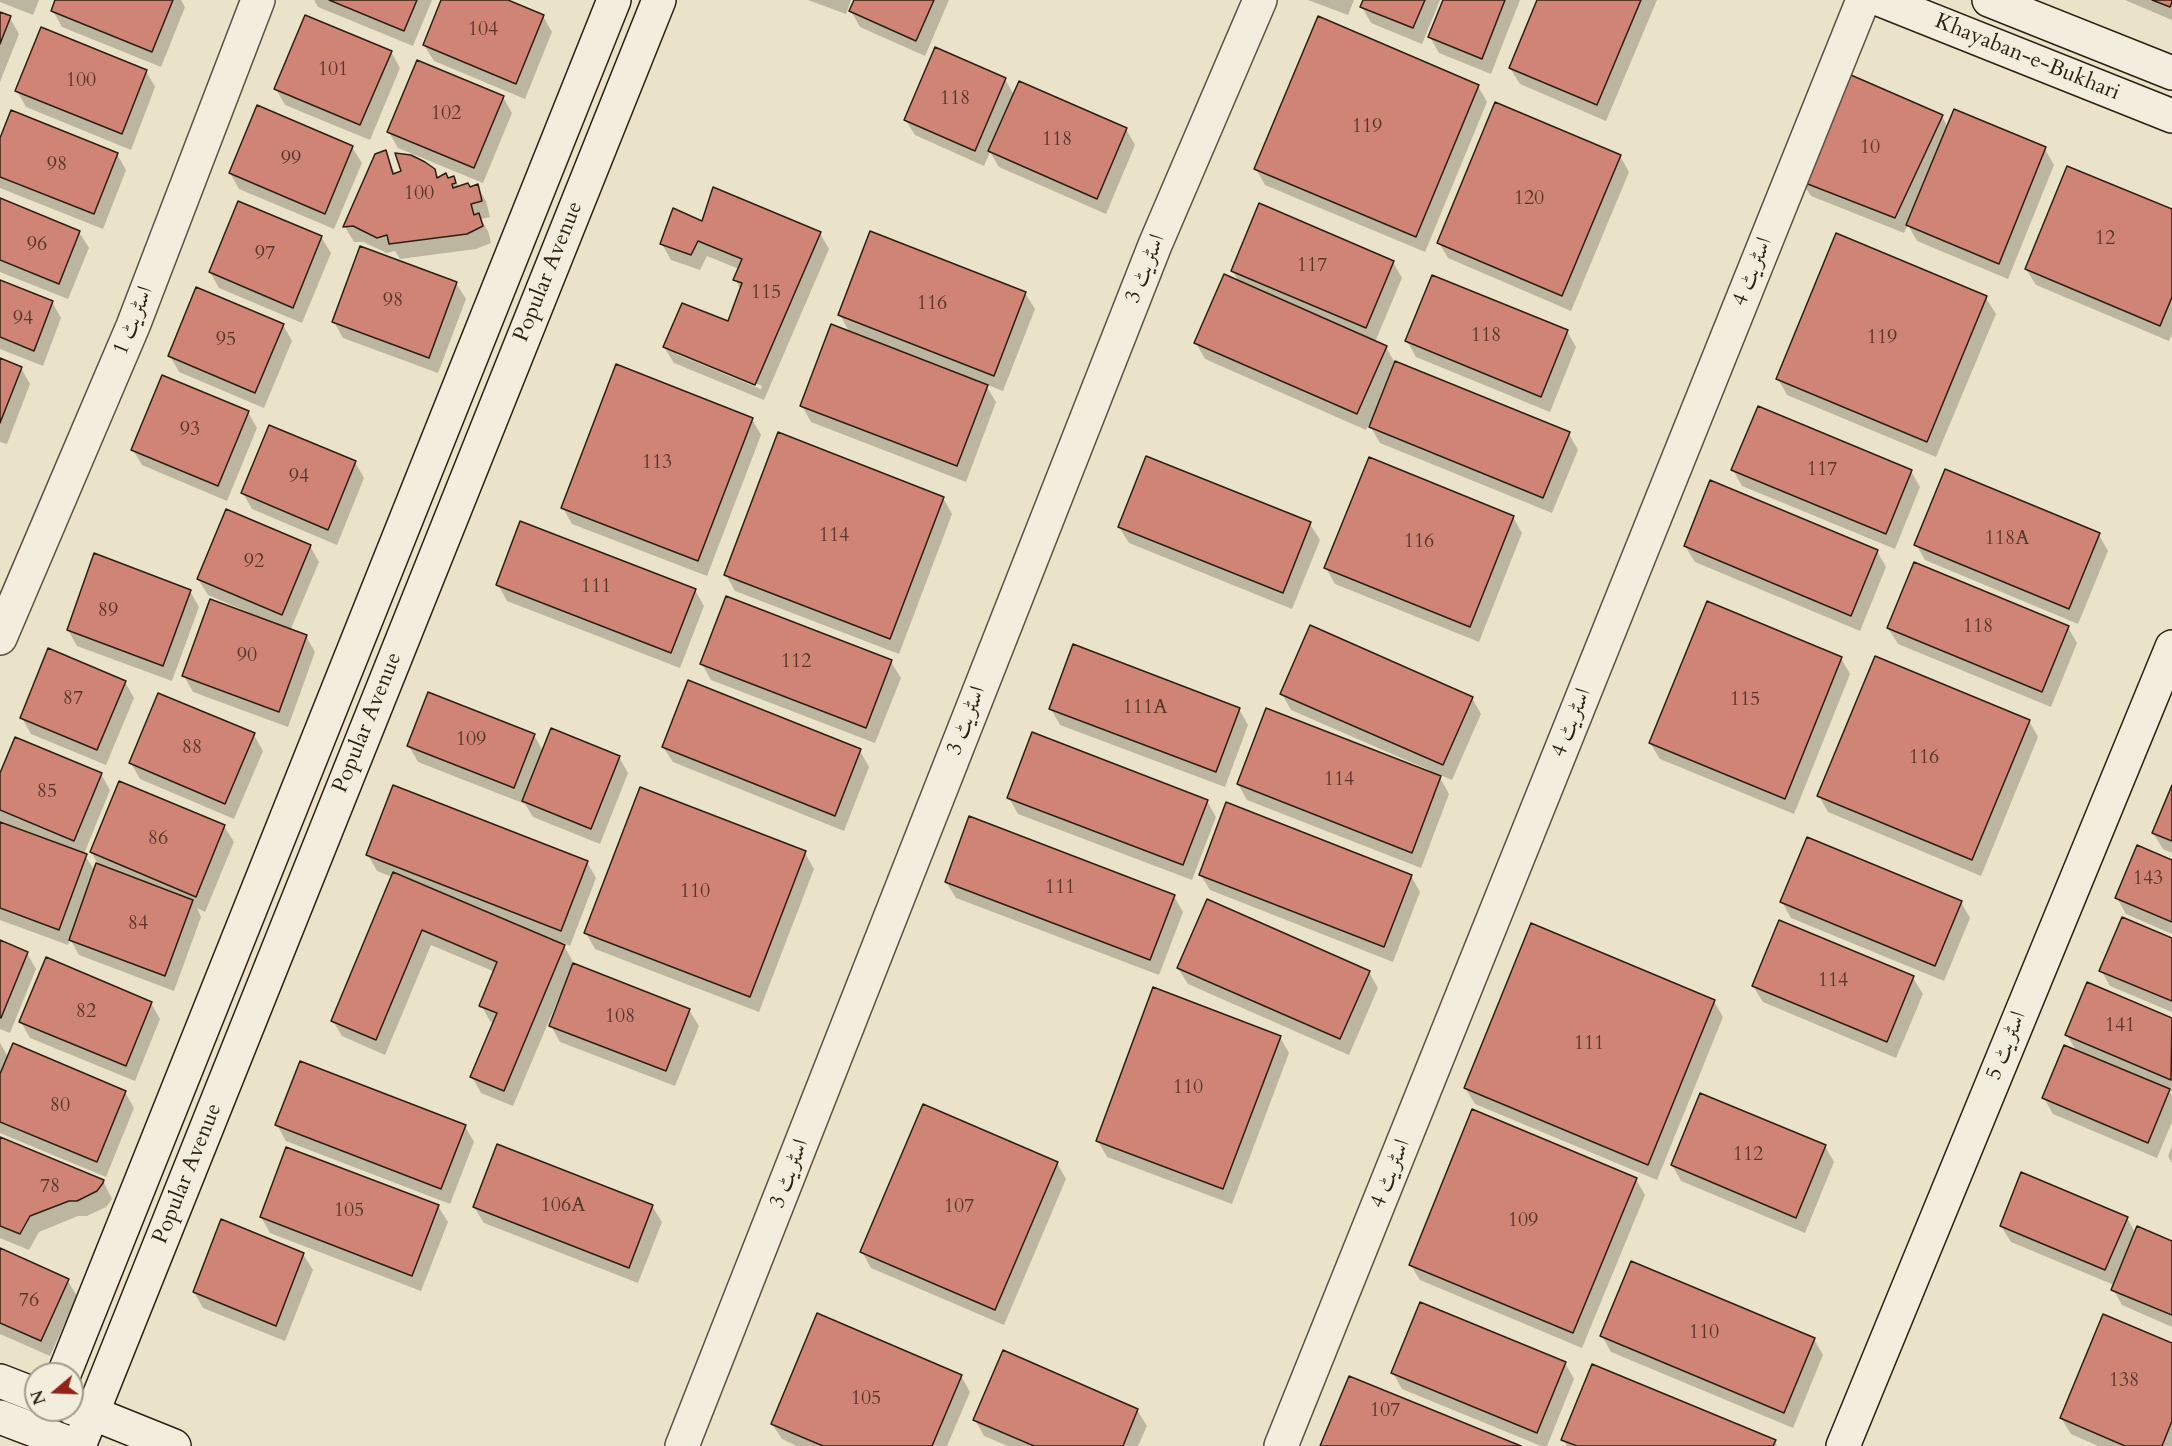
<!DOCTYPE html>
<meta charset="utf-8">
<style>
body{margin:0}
#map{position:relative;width:2172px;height:1446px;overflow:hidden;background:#ebe3c9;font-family:Cardo,serif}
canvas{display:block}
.north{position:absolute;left:24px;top:1362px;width:60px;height:60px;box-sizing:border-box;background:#f2eddc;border:2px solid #a39b8b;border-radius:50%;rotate:251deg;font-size:16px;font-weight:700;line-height:24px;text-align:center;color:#2d1f12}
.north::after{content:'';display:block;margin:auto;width:21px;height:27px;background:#8f2418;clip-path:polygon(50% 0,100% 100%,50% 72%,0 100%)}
</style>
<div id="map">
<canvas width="2172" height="1446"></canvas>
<div class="north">N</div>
</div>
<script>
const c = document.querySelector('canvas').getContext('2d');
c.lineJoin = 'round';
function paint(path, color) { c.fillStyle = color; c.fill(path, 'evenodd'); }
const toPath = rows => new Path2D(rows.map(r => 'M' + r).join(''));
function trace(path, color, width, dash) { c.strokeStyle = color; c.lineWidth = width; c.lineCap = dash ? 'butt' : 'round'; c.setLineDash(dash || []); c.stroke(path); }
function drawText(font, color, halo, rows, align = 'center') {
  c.font = font + ' Cardo,Amiri,serif'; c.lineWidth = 4.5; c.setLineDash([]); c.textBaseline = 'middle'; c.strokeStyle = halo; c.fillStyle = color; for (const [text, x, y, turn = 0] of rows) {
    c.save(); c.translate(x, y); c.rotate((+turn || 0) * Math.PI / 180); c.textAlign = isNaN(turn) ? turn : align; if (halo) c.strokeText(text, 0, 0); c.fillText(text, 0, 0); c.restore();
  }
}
const shadow = toPath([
 [0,0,39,0,33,15,0,2],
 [57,0,181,0,185,7,161,67,62,27,53,11],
 [314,0,432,0,413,46,318,7],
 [443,0,505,0,543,16,552,32,525,99,434,61,424,45],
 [808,0,851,0,846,14],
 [856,0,949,0,925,56,860,27,851,11],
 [1308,0,1354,0,1348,15],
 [1365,0,1440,0,1422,44,1371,23,1362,7],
 [1444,0,1520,0,1491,74,1439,53,1430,37],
 [1539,0,1657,0,1606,121,1520,84,1510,68],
 [2125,0,2172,0,2172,20],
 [0,14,10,18,19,34,0,82],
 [391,52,400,68,370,140,285,105,276,89],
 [146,71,155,87,131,150,26,107,17,91],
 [1005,79,1014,95,1126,129,1135,145,1106,214,999,167,990,152,984,166,915,135,905,119],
 [1478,86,1487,102,1425,252,1265,185,1256,169],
 [503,97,512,113,483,183,398,148,389,132],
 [1942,116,1948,128,2045,149,2054,165,2008,279,1917,241,1908,225,1904,233,1811,196,1801,181],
 [0,142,117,154,126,170,103,229,0,188],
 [352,147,362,163,334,229,239,189,230,173],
 [385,152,396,175,434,170,439,179,453,177,459,187,470,188,477,186,486,201,490,217,481,219,488,231,491,243,476,249,400,259,395,251,387,253,363,242,354,242,345,227],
 [1620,156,1629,172,1571,311,1448,258,1439,243],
 [0,200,79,232,89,248,68,299,0,272],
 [2172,211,2172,334,2169,341,2036,285,2026,269],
 [703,223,820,233,829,249,764,400,674,363,664,347,729,323,741,290,735,279,739,269,707,256,700,270,671,260,662,244],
 [676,351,762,386,761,389,676,354],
 [321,237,331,253,302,323,219,288,210,272],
 [1393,262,1402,278,1375,342,1386,347,1395,363,1569,434,1578,450,1552,513,1380,443,1369,424,1366,430,1205,359,1196,343,1239,283,1233,271],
 [0,282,52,302,61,318,43,366,0,349],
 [456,283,466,299,438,373,343,338,334,322],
 [1025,293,1035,309,1003,391,985,384,996,402,966,482,811,422,802,406,850,333,840,315],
 [1986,298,1996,314,1936,457,1787,395,1778,379],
 [283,325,292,341,264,408,179,372,170,356],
 [1567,331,1576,347,1550,412,1416,357,1407,341],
 [0,360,21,368,30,384,7,444,0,442],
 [248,412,257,428,227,501,142,465,133,450],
 [752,419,761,435,707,576,572,524,563,508],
 [355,462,364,478,337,545,252,509,243,493],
 [1733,470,1911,471,1920,487,1895,549,1742,486],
 [943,498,952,514,899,654,735,591,726,575],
 [1513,517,1522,533,1479,642,1335,584,1326,568],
 [1310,524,1320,540,1292,609,1129,543,1119,527],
 [2099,535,2108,551,2078,624,1925,560,1916,544],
 [310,546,319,562,290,631,306,636,315,652,288,727,193,692,184,676,259,617,208,595,198,579],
 [1685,546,1877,551,1886,567,1860,631,1695,562],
 [498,585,695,590,704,606,680,668,507,601],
 [190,591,199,607,172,681,77,646,68,630],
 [727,598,891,662,901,678,875,743,711,680,702,664],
 [2068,627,2077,643,2051,707,1898,644,1888,628],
 [1841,658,1850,674,1794,814,1660,759,1650,743],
 [125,682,134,698,106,765,31,734,22,718],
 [1282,694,1472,698,1481,714,1452,780,1438,774,1449,794,1421,868,1247,800,1238,784,1430,774,1431,771,1291,710],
 [1051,709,1239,709,1248,725,1225,787,1060,725],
 [2029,721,2038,737,1981,876,1828,812,1819,796],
 [254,735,263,751,234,819,140,779,131,763],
 [534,735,543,751,619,757,628,773,600,844,533,817,525,804,418,762,409,746],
 [663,747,860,751,869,767,844,831,673,762],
 [101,774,110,790,84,854,95,871,98,864,91,852,224,826,234,842,205,912,197,908,201,917,174,991,79,955,70,939,68,945,0,920,0,777],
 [2172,789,2172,853,2163,849,2153,833],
 [1009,798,1207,801,1216,817,1192,880,1018,814],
 [805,853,814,869,759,1012,595,949,586,933],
 [368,855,587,862,596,878,570,946,562,942,573,962,572,964,689,1010,699,1026,675,1086,560,1042,551,1026,562,996,560,995,513,1106,481,1093,472,1077,494,1023,490,1021,481,1005,495,972,431,945,385,1055,342,1036,333,1021,392,877,377,871],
 [2172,861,2172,934,2126,914,2117,898],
 [1200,874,1411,876,1420,892,1393,962,1210,890],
 [946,882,1174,896,1183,912,1159,975,956,898],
 [1782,902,1961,902,1970,918,1944,981,1791,918],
 [1780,922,1913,978,1923,994,1896,1058,1763,1002,1753,986],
 [2172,940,2172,1012,2110,986,2101,970],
 [0,942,27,953,36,969,10,1033,0,1029],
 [1178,968,1369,972,1378,988,1349,1055,1188,984],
 [2088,984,2172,1019,2172,1092,2169,1090,2172,1096,2172,1122,2157,1158,2053,1114,2044,1098,2077,1052,2067,1035],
 [1714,1001,1723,1017,1657,1180,1475,1104,1465,1088],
 [151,1003,160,1019,135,1081,30,1038,21,1022],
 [1280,1037,1289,1053,1232,1204,1107,1157,1098,1141],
 [0,1043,8,1057,125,1092,134,1108,106,1177,0,1133],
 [277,1125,465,1126,474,1142,450,1204,286,1141],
 [0,1139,103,1181,112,1199,106,1207,87,1216,78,1216,39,1232,29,1250,0,1238],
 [1825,1146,1834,1162,1805,1233,1681,1181,1672,1165],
 [2172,1146,2172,1163,2168,1156],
 [1057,1163,1066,1179,1004,1325,871,1268,862,1252],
 [1636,1179,1645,1195,1582,1348,1420,1280,1410,1264],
 [438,1206,448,1222,421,1291,270,1233,261,1217],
 [652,1206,662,1222,638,1283,484,1223,474,1207],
 [2127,1218,2136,1234,2172,1242,2172,1327,2122,1305,2113,1289,2114,1285,2011,1242,2001,1226],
 [0,1250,67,1280,77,1296,50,1356,0,1334],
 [303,1254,313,1270,285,1341,203,1308,194,1292],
 [1602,1336,1814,1339,1823,1355,1793,1428,1611,1352],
 [2172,1345,2172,1446,2098,1446,2071,1434,2061,1418],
 [1565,1363,1574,1379,1547,1446,1541,1446,1402,1389,1393,1373],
 [961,1376,970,1392,947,1446,797,1446,782,1439,772,1424],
 [1137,1410,1147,1426,1138,1446,1008,1446,984,1436,975,1420],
 [1563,1439,1775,1442,1777,1446,1567,1446]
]);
const building = toPath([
 [55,0,173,0,152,52,51,11,55,0],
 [329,0,417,0,404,31,329,0],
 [441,0,508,0,544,15,516,84,423,45,441,0],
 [854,0,934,0,916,41,849,11,854,0],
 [1363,0,1425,0,1413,28,1360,7,1363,0],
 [1443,0,1505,0,1482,59,1428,37,1443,0],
 [1537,0,1641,0,1597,105,1509,68,1537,0],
 [2152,0,2172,0,2172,2,2170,7,2152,0],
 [0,12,11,16,0,44,0,12],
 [305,15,392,51,360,125,274,89,305,15],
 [1318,16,1479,85,1416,237,1254,169,1318,16],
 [41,27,147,70,122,134,15,91,41,27],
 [935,47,1006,78,975,151,904,120,935,47],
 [417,60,504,96,474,168,387,132,417,60],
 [1844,72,1943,115,1895,218,1800,181,1844,72],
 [1019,81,1127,128,1097,199,988,151,1019,81],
 [1495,102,1621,155,1562,296,1437,243,1495,102],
 [257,105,353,146,325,214,229,173,257,105],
 [1954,109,2046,147,1999,264,1906,225,1954,109],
 [11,110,118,153,94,214,0,177,0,138,11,110],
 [386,150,393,174,401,171,395,153,411,155,425,162,435,169,437,178,446,173,448,178,454,176,456,183,452,184,453,188,468,183,470,187,478,184,482,201,471,204,474,215,479,213,483,226,467,234,389,244,387,235,377,238,353,226,343,227,375,154,386,150],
 [2067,166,2172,209,2172,297,2160,326,2025,269,2067,166],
 [713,187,821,232,755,385,663,347,682,303,728,321,742,283,733,280,742,259,698,241,691,255,660,244,673,208,702,221,713,187],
 [0,198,80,231,59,284,0,260,0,198],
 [238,201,322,236,293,308,209,272,238,201],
 [1259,203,1394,261,1366,328,1231,271,1259,203],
 [870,231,1026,292,994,376,838,315,870,231],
 [1836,233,1987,296,1927,442,1776,379,1836,233],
 [360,246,457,282,429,358,332,322,360,246],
 [1224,274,1387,346,1357,414,1194,343,1224,274],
 [1432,275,1568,330,1541,397,1405,341,1432,275],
 [0,280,53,301,34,351,0,337,0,280],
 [196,287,284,324,255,393,168,356,196,287],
 [831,324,988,385,957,466,800,406,831,324],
 [0,358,22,367,0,423,0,358],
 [1395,361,1570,432,1543,498,1369,427,1395,361],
 [616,364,753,418,698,561,561,508,616,364],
 [162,375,249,411,218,486,131,450,162,375],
 [1758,406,1912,470,1886,534,1731,470,1758,406],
 [269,425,356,461,328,530,241,493,269,425],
 [778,432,944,497,890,639,724,575,778,432],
 [1146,456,1311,522,1283,593,1118,527,1146,456],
 [1369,457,1514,516,1470,627,1324,568,1369,457],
 [1945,469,2100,533,2069,609,1914,545,1945,469],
 [1710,480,1878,550,1851,616,1684,546,1710,480],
 [226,509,311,545,282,615,197,579,226,509],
 [520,521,696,589,671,653,496,585,520,521],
 [94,553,191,590,163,666,67,630,94,553],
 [1914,562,2069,626,2042,692,1887,628,1914,562],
 [726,596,892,660,866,728,700,664,726,596],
 [210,599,307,635,279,712,182,676,210,599],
 [1707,601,1842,657,1785,799,1649,743,1707,601],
 [1310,625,1473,697,1443,765,1280,694,1310,625],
 [1073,644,1240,708,1216,772,1049,709,1073,644],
 [48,648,126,681,97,750,20,718,48,648],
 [1875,656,2030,720,1972,860,1817,796,1875,656],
 [688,680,861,749,835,816,662,747,688,680],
 [428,692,535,734,514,788,407,746,428,692],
 [158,693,255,733,225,804,129,763,158,693],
 [1266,708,1441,776,1412,853,1237,784,1266,708],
 [551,728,620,756,591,829,522,801,551,728],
 [1032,732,1208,800,1183,865,1007,798,1032,732],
 [15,737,102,773,74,841,0,810,0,773,15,737],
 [119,781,225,825,196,897,90,852,119,781],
 [393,785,588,861,561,931,366,855,393,785],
 [2172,785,2172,841,2152,833,2172,785],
 [640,787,806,851,750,997,584,933,640,787],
 [1226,802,1412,875,1384,947,1199,875,1226,802],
 [969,816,1175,895,1150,960,945,882,969,816],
 [0,822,87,854,59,930,0,908,0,822],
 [1807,837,1962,901,1935,966,1780,902,1807,837],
 [2137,845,2172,860,2172,922,2115,898,2137,845],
 [96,863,193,900,165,976,69,940,96,863],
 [393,872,565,945,504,1091,470,1077,497,1013,479,1006,497,962,422,930,376,1040,331,1021,393,872],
 [1207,899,1370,971,1340,1039,1177,968,1207,899],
 [2122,917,2172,938,2172,1001,2099,971,2122,917],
 [1779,920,1914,976,1887,1042,1752,986,1779,920],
 [1531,923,1715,1000,1648,1165,1464,1088,1531,923],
 [0,940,28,952,1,1018,0,1017,0,940],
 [46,957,152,1002,126,1066,19,1022,46,957],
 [573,963,690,1009,666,1071,549,1026,573,963],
 [2087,982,2172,1018,2171,1080,2065,1035,2087,982],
 [1153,987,1281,1036,1223,1189,1096,1141,1153,987],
 [13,1043,126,1091,97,1162,0,1122,0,1074,13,1043],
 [2064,1045,2170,1089,2148,1143,2042,1098,2064,1045],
 [300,1061,466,1125,441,1189,275,1125,300,1061],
 [1700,1093,1826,1145,1796,1218,1671,1165,1700,1093],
 [923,1104,1058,1162,995,1310,860,1252,923,1104],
 [1472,1109,1637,1178,1573,1333,1409,1265,1472,1109],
 [0,1137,104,1180,103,1183,97,1191,77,1201,69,1201,30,1216,20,1234,0,1226,0,1137],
 [497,1144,653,1205,629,1268,473,1207,497,1144],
 [286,1147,439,1205,412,1276,260,1217,286,1147],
 [2021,1172,2128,1217,2105,1270,2000,1226,2021,1172],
 [221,1219,304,1253,276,1326,193,1292,221,1219],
 [2137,1226,2172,1241,2172,1315,2111,1290,2137,1226],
 [0,1248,69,1279,41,1341,0,1323,0,1248],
 [1631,1261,1815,1338,1784,1413,1600,1336,1631,1261],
 [1420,1302,1566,1362,1537,1433,1391,1373,1420,1302],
 [817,1313,962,1375,932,1446,823,1446,771,1424,817,1313],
 [2103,1314,2172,1343,2172,1421,2162,1446,2125,1446,2060,1418,2103,1314],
 [1003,1350,1138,1409,1123,1446,1034,1446,973,1420,1003,1350],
 [1592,1364,1776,1440,1773,1446,1577,1446,1561,1440,1592,1364],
 [1349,1376,1521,1446,1320,1446,1349,1376]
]);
const street = toPath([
 [0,638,133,326,258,0],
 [682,1446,1155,245,1260,0],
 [1281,1446,1863,0]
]);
const secondary = toPath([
 [1881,0,2172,116],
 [1989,0,2172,73],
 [64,1374,614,0],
 [0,1381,36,1395],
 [72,1408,92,1413,174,1446],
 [0,1417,76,1446],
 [79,1446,659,0],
 [1843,1446,2172,647]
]);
const numberNames = [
 ["104",483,30],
 ["101",333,70],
 ["100",81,81],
 ["118",955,99],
 ["102",446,114],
 ["119",1367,127],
 ["118",1057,140],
 ["10",1870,148],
 ["99",291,159],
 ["98",57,165],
 ["100",419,194],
 ["120",1529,199],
 ["12",2105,239],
 ["96",37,245],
 ["97",265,254],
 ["117",1312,266],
 ["115",766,293],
 ["98",393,301],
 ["116",932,304],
 ["94",23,319],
 ["118",1486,336],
 ["119",1882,338],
 ["95",226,340],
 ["93",190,430],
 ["113",657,463],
 ["117",1822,470],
 ["94",299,477],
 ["114",834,536],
 ["118A",2007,539],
 ["116",1419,542],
 ["92",254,562],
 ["111",596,587],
 ["89",108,611],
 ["118",1978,627],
 ["90",247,656],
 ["112",796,662],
 ["87",73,699],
 ["115",1745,700],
 ["111A",1145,708],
 ["109",471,740],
 ["88",192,748],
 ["116",1924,758],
 ["114",1339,780],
 ["85",47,792],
 ["86",158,839],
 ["143",2148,879],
 ["111",1060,888],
 ["110",695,892],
 ["84",138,924],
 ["114",1833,981],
 ["82",86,1012],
 ["108",620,1017],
 ["141",2120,1026],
 ["111",1589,1044],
 ["110",1188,1088],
 ["80",60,1106],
 ["112",1748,1155],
 ["78",50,1187],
 ["106A",563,1206],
 ["107",959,1207],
 ["105",349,1211],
 ["109",1523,1221],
 ["76",29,1301],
 ["110",1704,1333],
 ["138",2124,1381],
 ["105",866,1399],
 ["107",1385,1411]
];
const streetNames = [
 ["Khayaban-e-Bukhari",2027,58,22],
 ["اسٹریٹ 3",1146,269,-68],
 ["Popular Avenue",549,272,-68],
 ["اسٹریٹ 4",1753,272,-68],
 ["اسٹریٹ 1",134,321,-68],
 ["اسٹریٹ 3",967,721,-69],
 ["Popular Avenue",368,723,-68],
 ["اسٹریٹ 4",1572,723,-68],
 ["اسٹریٹ 5",2007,1046,-68],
 ["Popular Avenue",188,1174,-68],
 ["اسٹریٹ 3",790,1174,-69],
 ["اسٹریٹ 4",1391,1174,-68]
];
paint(shadow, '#0003');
paint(building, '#cf8475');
trace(building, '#2d1f12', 1.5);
trace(street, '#5c5040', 36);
trace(secondary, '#2d1f12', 36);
trace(street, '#f2eddc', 33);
trace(secondary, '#f2eddc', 33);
drawText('20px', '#56382b', null, numberNames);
drawText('22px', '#2d1f12', '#f2eddc', streetNames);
</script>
